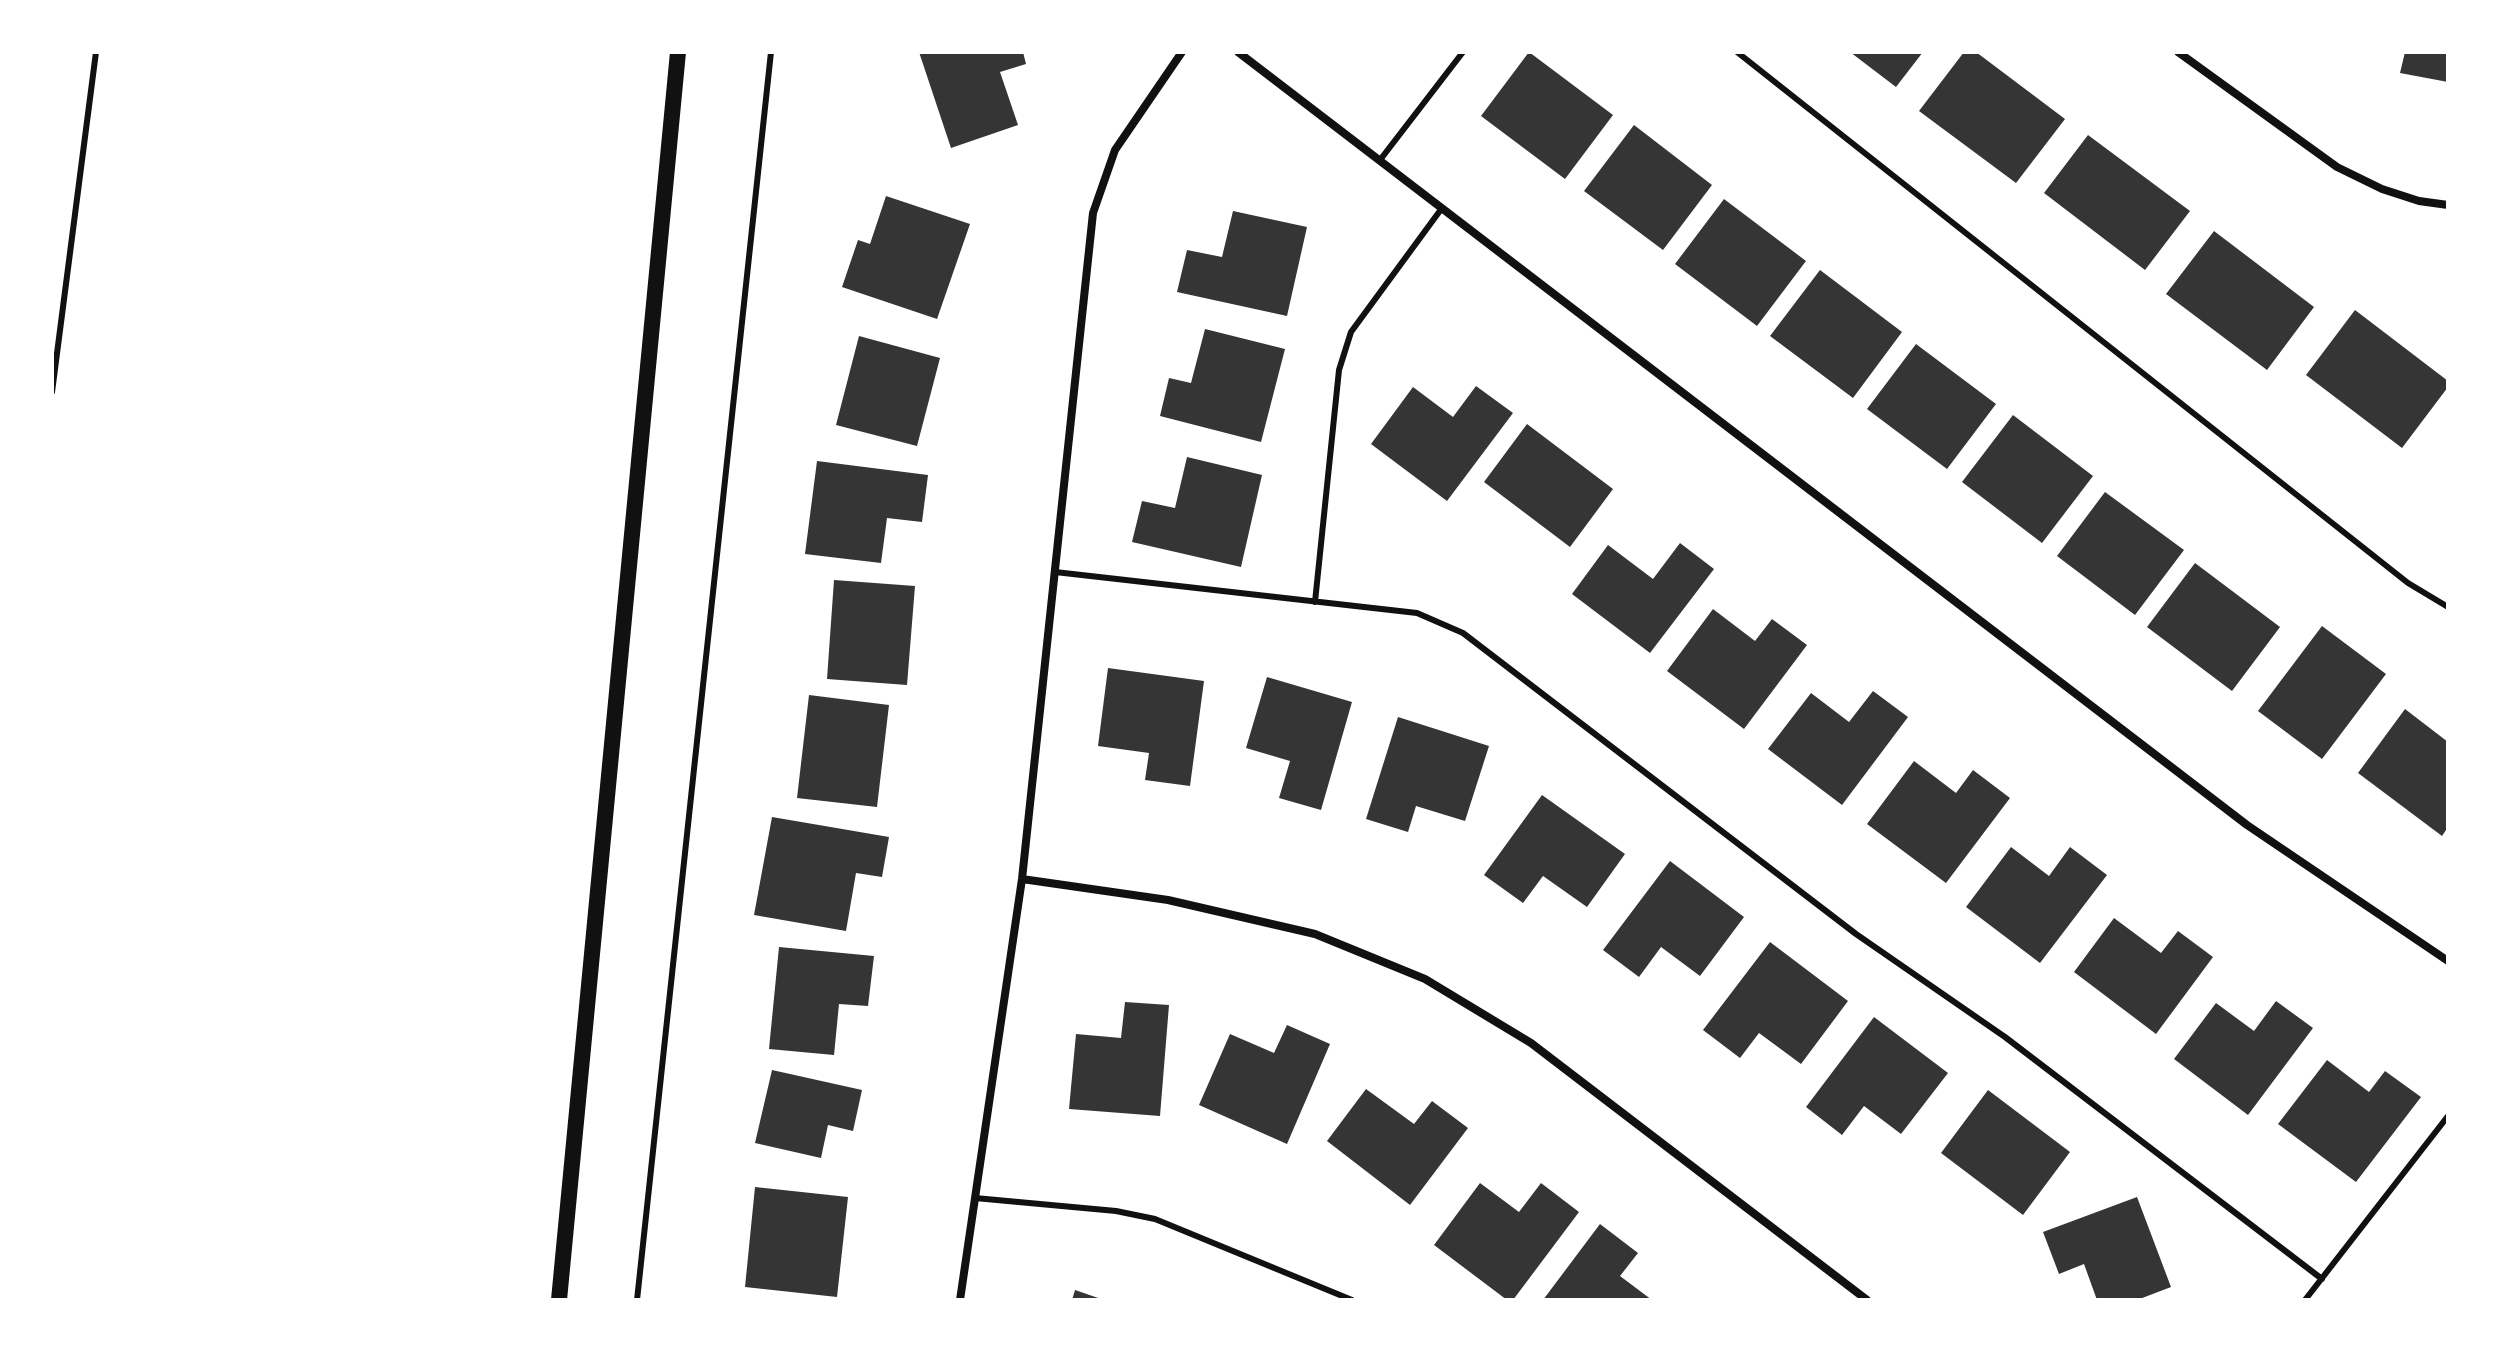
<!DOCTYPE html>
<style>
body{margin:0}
#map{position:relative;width:2500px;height:1352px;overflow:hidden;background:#fff;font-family:Georgia,serif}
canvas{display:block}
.frame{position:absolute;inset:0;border:54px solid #fff;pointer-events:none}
</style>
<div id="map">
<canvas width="2500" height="1352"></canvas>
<div class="frame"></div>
</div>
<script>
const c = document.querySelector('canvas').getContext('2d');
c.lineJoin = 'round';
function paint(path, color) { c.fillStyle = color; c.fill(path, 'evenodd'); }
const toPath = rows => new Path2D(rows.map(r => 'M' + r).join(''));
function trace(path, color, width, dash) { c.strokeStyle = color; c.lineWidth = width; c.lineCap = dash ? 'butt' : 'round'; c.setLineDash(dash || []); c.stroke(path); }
const building = toPath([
 [919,52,1023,52,1026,64,1000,72,1018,125,951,148],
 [1529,52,1613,115,1565,179,1481,116],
 [1850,52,1923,52,1896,87],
 [1964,52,1976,52,2065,119,2016,183,1919,111],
 [2405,52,2448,52,2448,82,2400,73],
 [1634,125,1712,185,1663,250,1584,191],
 [2088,135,2190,211,2145,270,2044,193],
 [886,196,970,224,937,319,842,287,858,240,870,244],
 [1724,199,1806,261,1757,326,1675,264],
 [1233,211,1307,227,1287,316,1177,292,1187,250,1222,257],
 [2214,231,2314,307,2267,370,2166,294],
 [1820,270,1902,332,1853,398,1770,336],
 [2355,310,2448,381,2448,387,2402,448,2306,375],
 [1205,329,1285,349,1261,442,1160,416,1169,378,1191,383],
 [859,336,940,358,917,446,836,425],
 [1916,344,1996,404,1947,469,1867,409],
 [1476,386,1513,413,1447,501,1371,444,1413,387,1453,417],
 [2013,415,2093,476,2042,543,1962,482],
 [1527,424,1613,489,1570,547,1484,482],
 [1187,457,1262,475,1241,567,1132,542,1142,501,1175,508],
 [817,461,928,475,922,522,887,518,881,563,805,554],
 [2105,492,2184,550,2135,615,2057,556],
 [1680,543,1714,569,1650,653,1572,594,1608,545,1653,579],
 [2195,563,2280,627,2232,691,2147,627],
 [834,580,915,586,907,685,827,679],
 [1713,609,1755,641,1772,619,1807,645,1744,729,1667,671],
 [2322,626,2386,674,2322,759,2258,711],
 [1108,668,1204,681,1190,786,1145,780,1149,753,1098,746],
 [1267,677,1352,702,1321,810,1279,798,1290,761,1246,748],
 [1873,691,1908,717,1842,805,1768,749,1811,693,1849,722],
 [809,695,889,705,877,807,797,798],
 [2405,709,2448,742,2448,827,2442,836,2358,773],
 [1398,717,1489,746,1465,821,1416,806,1408,832,1366,819],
 [1914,761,1956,793,1973,770,2010,798,1946,883,1867,824],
 [1542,795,1625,854,1587,907,1543,876,1523,903,1484,875],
 [772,817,889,837,882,877,856,873,846,931,754,915],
 [2011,847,2049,876,2070,847,2107,875,2040,963,1966,907],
 [1670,861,1744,917,1700,976,1661,947,1639,977,1603,950],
 [2114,918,2161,953,2178,931,2213,957,2156,1034,2074,972],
 [1770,942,1848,1001,1801,1064,1759,1033,1740,1058,1703,1030],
 [779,947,874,956,868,1006,839,1004,834,1055,769,1049],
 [2276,1001,2313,1028,2248,1115,2174,1059,2216,1003,2254,1031],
 [1125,1002,1169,1005,1160,1116,1069,1109,1076,1034,1121,1038],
 [1874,1017,1948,1073,1901,1134,1864,1106,1842,1135,1806,1107],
 [1287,1025,1330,1044,1287,1144,1199,1105,1230,1034,1274,1053],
 [2327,1060,2369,1092,2385,1071,2421,1097,2356,1182,2278,1124],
 [772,1070,862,1090,853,1131,828,1125,821,1158,755,1143],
 [1366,1089,1414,1124,1432,1101,1468,1128,1410,1205,1327,1141],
 [1988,1090,2070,1152,2023,1215,1941,1153],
 [1480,1183,1519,1212,1541,1183,1579,1212,1513,1300,1507,1300,1434,1245],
 [755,1187,848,1197,837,1297,745,1287],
 [2137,1197,2171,1287,2137,1300,2097,1300,2084,1264,2059,1274,2043,1232],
 [1600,1224,1638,1253,1620,1276,1652,1300,1543,1300],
 [1075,1290,1104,1300,1072,1300]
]);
const service = toPath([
 [1737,52,2408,583,2448,607],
 [1380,160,1463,52],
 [52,392,96,52],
 [1055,572,1417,613,1463,633,1856,934,2005,1037,2322,1279],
 [1315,602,1339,370,1351,332,1442,208],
 [975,1198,1116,1211,1155,1219,1352,1300],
 [637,1300,771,52],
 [2305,1300,2448,1116]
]);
const minor = toPath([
 [1238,52,2247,825,2448,961],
 [2178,52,2337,167,2382,189,2419,201,2448,205],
 [1022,879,1168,900,1315,934,1425,979,1531,1043,1867,1300],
 [960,1300,1022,879,1093,213,1115,150,1182,52]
]);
const secondary = toPath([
 [559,1300,678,52]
]);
paint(building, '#353535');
trace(service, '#111', 6);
trace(minor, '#111', 8);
trace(secondary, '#111', 16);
</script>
